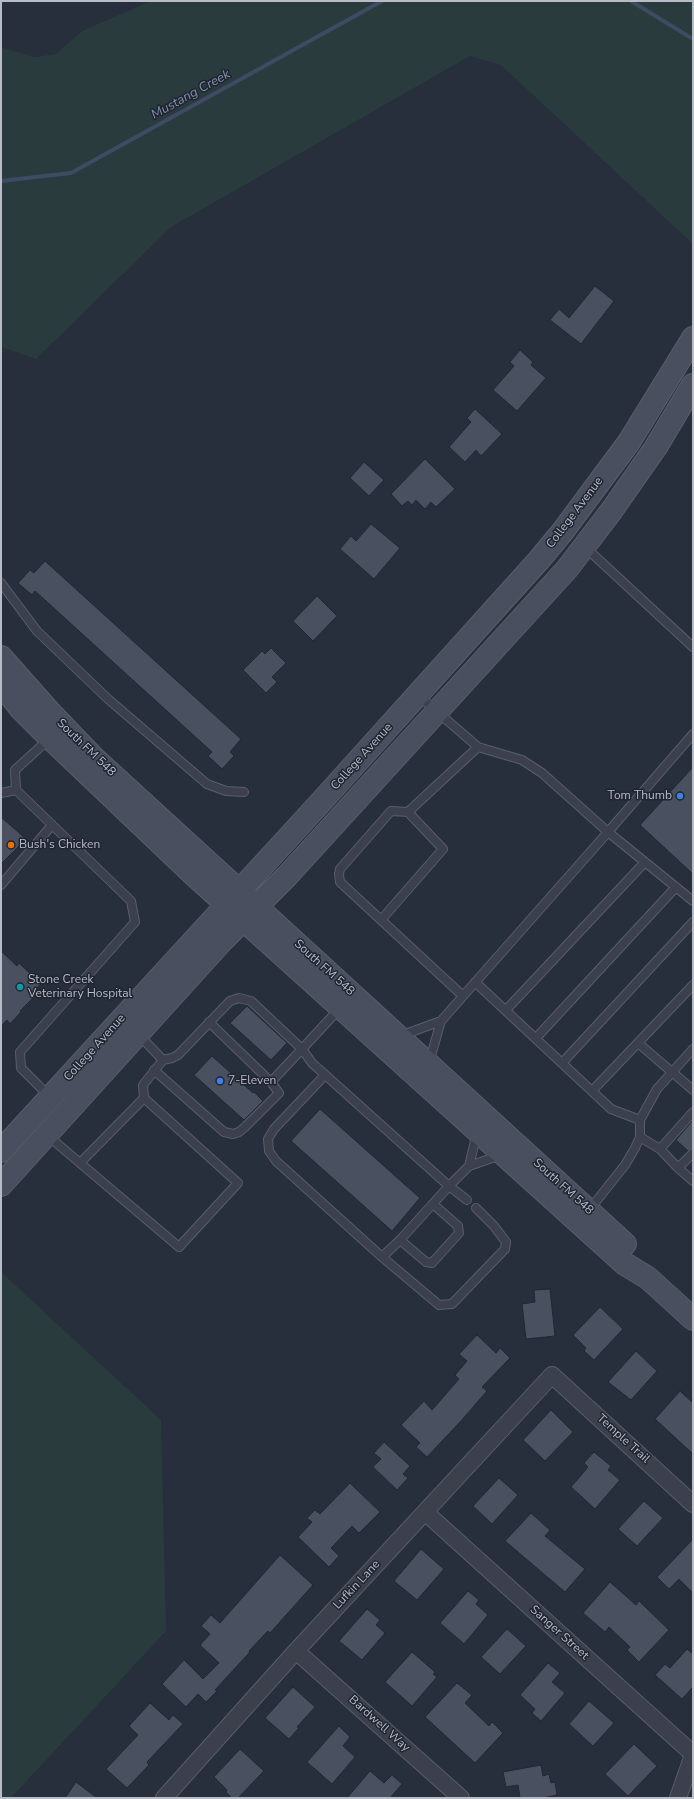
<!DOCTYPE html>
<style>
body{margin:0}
#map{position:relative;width:694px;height:1799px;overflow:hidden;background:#272e3c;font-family:"Nunito Sans",sans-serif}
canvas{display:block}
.frame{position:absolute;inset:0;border:2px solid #b7bcc7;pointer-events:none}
</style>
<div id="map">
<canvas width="694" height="1799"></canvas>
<div class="frame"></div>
</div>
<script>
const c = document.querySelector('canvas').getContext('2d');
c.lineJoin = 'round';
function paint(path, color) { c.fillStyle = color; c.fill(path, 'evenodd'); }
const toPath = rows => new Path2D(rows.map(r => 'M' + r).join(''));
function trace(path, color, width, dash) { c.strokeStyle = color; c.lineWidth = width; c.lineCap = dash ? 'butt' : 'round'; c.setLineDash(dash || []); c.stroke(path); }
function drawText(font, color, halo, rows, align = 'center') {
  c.font = font + ' "Nunito Sans",sans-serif'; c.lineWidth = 3; c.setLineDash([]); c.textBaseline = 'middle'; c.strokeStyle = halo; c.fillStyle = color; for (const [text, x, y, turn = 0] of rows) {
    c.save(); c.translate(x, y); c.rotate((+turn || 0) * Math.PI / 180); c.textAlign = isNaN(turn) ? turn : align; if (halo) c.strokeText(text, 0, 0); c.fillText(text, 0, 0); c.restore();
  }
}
const green = toPath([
 [151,1,693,1,693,244,501,65,470,56,171,227,36,359,2,347,1,47,34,57,56,54,82,31],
 [1,1272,161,1420,166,1631,11,1798,1,1798]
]);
const stream = toPath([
 [631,1,693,39],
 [1,181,71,173,382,1]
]);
const building = toPath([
 [595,286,614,301,581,344,550,320,559,309,569,318,595,286],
 [520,350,533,362,531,365,546,378,517,411,493,390,514,366,510,362,520,350],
 [475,409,502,434,481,456,476,450,465,462,449,447,471,422,467,418,475,409],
 [425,459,455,489,436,507,431,502,425,509,416,500,412,505,408,501,402,506,391,494,425,459],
 [364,462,384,480,369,496,350,478,364,462],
 [371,524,400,548,374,579,340,549,351,536,356,541,371,524],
 [45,561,241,739,230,752,234,756,222,769,208,756,212,752,124,672,35,591,32,595,18,583,30,570,34,573,45,561],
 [317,596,337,616,313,641,293,621,317,596],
 [271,648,286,663,272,677,277,682,266,693,243,670,262,651,265,654,271,648],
 [693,767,693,874,640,825,693,767],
 [1,817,26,839,1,864,1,817],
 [1,951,17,966,19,963,41,984,35,990,38,993,20,1011,21,1012,10,1024,7,1020,1,1026,1,951],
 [247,1006,287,1043,271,1060,230,1023,247,1006],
 [212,1056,253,1093,254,1092,263,1101,244,1120,194,1075,212,1056],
 [320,1109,420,1198,392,1231,291,1141,320,1109],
 [693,1120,693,1149,688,1151,676,1140,693,1120],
 [550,1289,555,1336,526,1339,522,1304,535,1302,534,1290,550,1289],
 [600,1307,623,1329,594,1360,584,1351,586,1348,573,1335,600,1307],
 [477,1335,496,1353,500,1348,510,1358,482,1387,487,1391,461,1421,427,1457,416,1447,420,1443,401,1425,424,1401,432,1410,459,1379,455,1375,467,1361,459,1354,477,1335],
 [636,1351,657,1371,631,1400,608,1382,636,1351],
 [680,1391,693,1403,693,1454,655,1419,680,1391],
 [551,1410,573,1432,545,1461,523,1440,551,1410],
 [384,1442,410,1466,403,1474,408,1478,397,1490,373,1467,381,1459,374,1453,384,1442],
 [594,1452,611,1466,608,1470,620,1480,595,1509,571,1487,588,1467,584,1463,594,1452],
 [499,1478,518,1495,492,1524,473,1506,499,1478],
 [350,1483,380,1512,359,1533,352,1526,331,1548,339,1556,329,1567,298,1537,312,1522,307,1518,315,1510,320,1514,350,1483],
 [644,1501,663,1518,637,1546,618,1529,644,1501],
 [531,1513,550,1530,545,1536,585,1569,565,1592,505,1541,531,1513],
 [693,1539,693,1593,679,1579,669,1589,657,1577,693,1539],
 [421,1549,444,1569,417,1600,394,1581,421,1549],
 [280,1555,313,1585,270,1633,268,1631,249,1651,250,1652,215,1690,217,1691,206,1702,198,1694,186,1707,162,1684,184,1660,203,1679,219,1663,200,1645,210,1634,201,1626,211,1615,220,1623,280,1555],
 [610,1582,636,1605,639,1601,669,1630,639,1662,627,1650,630,1647,609,1627,605,1632,583,1613,610,1582],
 [468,1591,479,1600,476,1604,488,1615,464,1644,440,1623,468,1591],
 [367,1609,380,1620,376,1625,385,1633,362,1660,339,1641,367,1609],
 [507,1629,526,1646,500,1674,481,1657,507,1629],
 [687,1649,693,1654,693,1687,682,1699,655,1675,665,1664,670,1668,687,1649],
 [412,1652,435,1672,433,1674,437,1677,412,1706,385,1682,412,1652],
 [548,1663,560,1673,552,1682,565,1693,541,1721,532,1713,535,1709,520,1695,548,1663],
 [457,1683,472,1695,465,1703,489,1726,492,1722,503,1733,475,1763,425,1717,457,1683],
 [293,1687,315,1707,297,1727,299,1728,289,1739,265,1718,293,1687],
 [589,1701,614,1723,593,1746,569,1724,589,1701],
 [150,1703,169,1720,173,1715,183,1724,147,1762,149,1765,127,1788,106,1769,138,1735,129,1726,150,1703],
 [339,1726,350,1737,343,1746,355,1757,332,1784,307,1762,339,1726],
 [634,1744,657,1766,628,1796,605,1774,634,1744],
 [240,1749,264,1771,238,1798,232,1798,226,1792,227,1790,214,1777,240,1749],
 [541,1765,543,1776,549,1774,551,1783,555,1782,557,1795,543,1798,520,1798,518,1785,506,1787,503,1772,541,1765],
 [370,1771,384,1783,392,1775,402,1784,390,1798,347,1798,370,1771],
 [76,1782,97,1798,65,1798,76,1782]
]);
const service = toPath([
 [585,547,693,647],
 [1,583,37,631,108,699,207,784,226,791,244,792],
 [419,696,478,747,522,760,542,773,608,832,693,734],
 [49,739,15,770,16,790,131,901,135,922,20,1052,21,1068,50,1097],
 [1,793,16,790],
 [1,885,52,825],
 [381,920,443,849,408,812],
 [475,982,611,1109,640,1120],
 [463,996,340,882,339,874,340,869,391,811,408,812,478,747],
 [506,1010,645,862],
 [441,1021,608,832,693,901],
 [209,1022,271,1082],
 [139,1035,163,1060,172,1058,178,1055,230,1001,239,998,251,1001,302,1049,340,1008],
 [400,1036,441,1021,429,1063],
 [536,1038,676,887],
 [638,1043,693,1090],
 [562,1063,693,922],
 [154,1070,224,1132,233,1134,239,1132,245,1127,279,1093,271,1082,302,1049,312,1063,449,1186,469,1166,501,1155],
 [325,1075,274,1129,268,1139,269,1151,276,1161,382,1257,400,1240,449,1186,467,1200],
 [592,1091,693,985],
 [144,1098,143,1085,163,1060],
 [47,1135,179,1247,238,1183,144,1098,80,1163],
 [640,1137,660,1149,678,1168,693,1181],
 [660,1149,693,1112],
 [469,1166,477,1133],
 [678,1168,692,1154],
 [590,1209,625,1165,635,1148,640,1137,640,1120,657,1089,693,1049],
 [400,1240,426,1262,432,1263,459,1233,458,1226,433,1204],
 [382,1257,439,1305,452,1304,505,1249,506,1242,494,1226,476,1208]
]);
const minor = toPath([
 [425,1512,693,1754],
 [296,1651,461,1798],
 [164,1798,296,1651,552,1375,693,1504],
 [678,1798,693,1755]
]);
const secondary = toPath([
 [1,657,48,710,93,757,625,1244],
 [1,684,21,709,50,738,194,875,625,1264,648,1278,693,1319],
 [1,1151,320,803,539,560,563,531,629,442,693,338],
 [1,1185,222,941,287,876,567,569,612,510,656,447,693,385]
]);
const markers = [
 [680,796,4,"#3f7fe0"],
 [11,845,4,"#e8710a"],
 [20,987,4,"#0f9aa8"],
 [220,1081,4,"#3f7fe0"]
];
const streetNames = [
 ["College Avenue",575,513,-53],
 ["South FM 548",86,748,44],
 ["College Avenue",362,757,-48],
 ["South FM 548",324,968,42],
 ["College Avenue",95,1048,-48],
 ["South FM 548",563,1187,42],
 ["Temple Trail",623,1439,42],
 ["Lufkin Lane",357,1585,-47],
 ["Sanger Street",559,1633,42],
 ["Bardwell Way",379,1724,42]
];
const poiNames = [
 ["Tom Thumb",672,796,"right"],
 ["Bush's Chicken",19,845],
 ["Stone Creek",28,980],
 ["Veterinary Hospital",28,994],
 ["7-Eleven",228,1081]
];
const waterNames = [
 ["Mustang Creek",191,95,-29]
];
paint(green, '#2a3b3e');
trace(stream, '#3f4a63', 4);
paint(building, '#495160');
trace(building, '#222733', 1);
trace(service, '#595e6a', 10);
trace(minor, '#595e6a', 18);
trace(secondary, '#595e6a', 24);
trace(service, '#3b404c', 8);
trace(minor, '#3b404c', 16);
trace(secondary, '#4a4f5f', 22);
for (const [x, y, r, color] of markers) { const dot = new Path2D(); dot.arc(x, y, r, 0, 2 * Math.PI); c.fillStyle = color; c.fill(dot); trace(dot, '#202531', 1.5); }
drawText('12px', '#b7bcc7', '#202531', streetNames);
drawText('12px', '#b7bcc7', '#202531', poiNames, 'left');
drawText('italic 13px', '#828fab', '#202531', waterNames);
</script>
